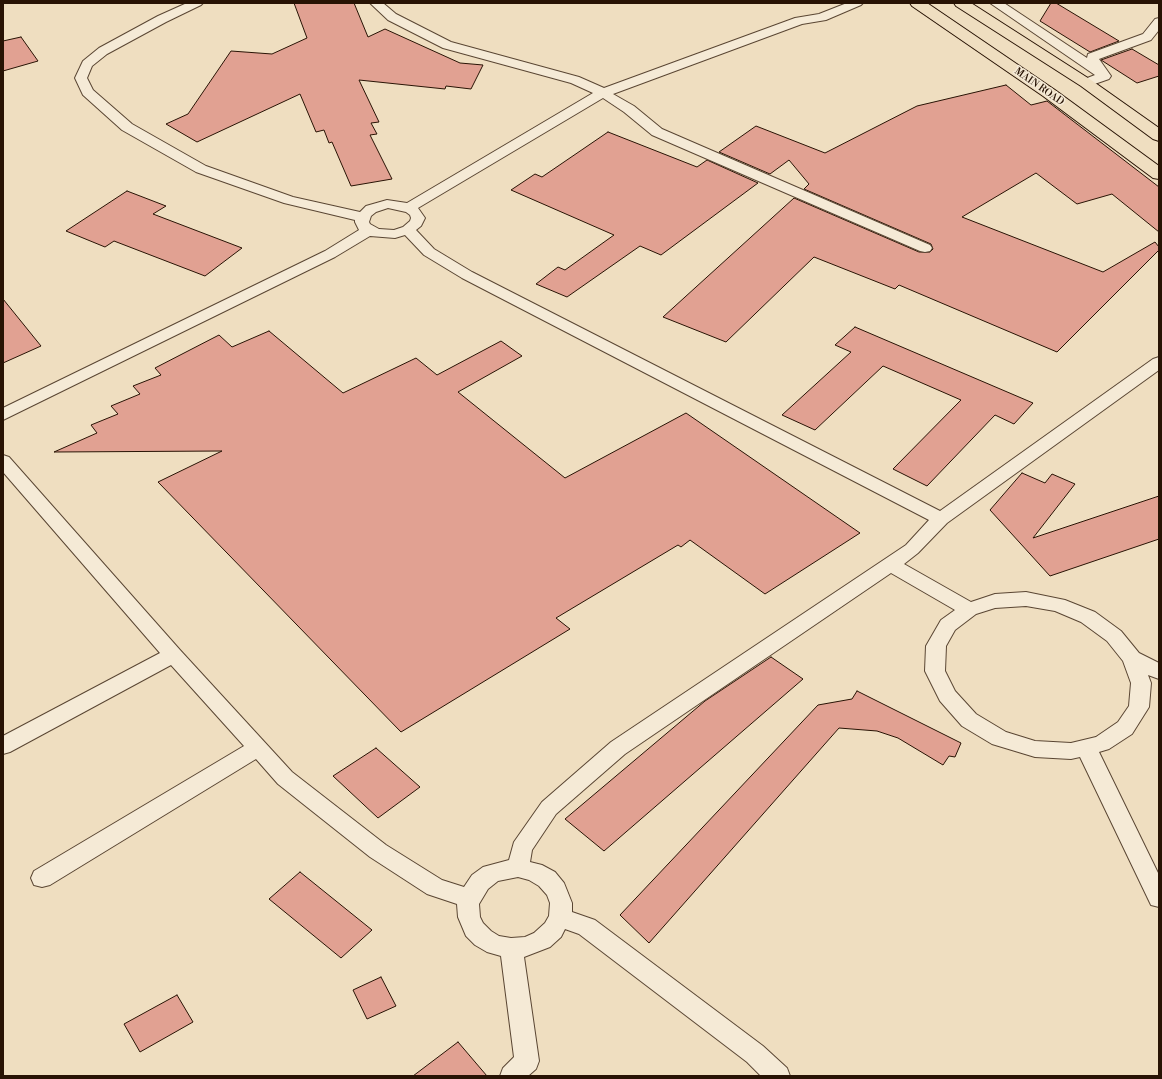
<!DOCTYPE html>
<style>
body{margin:0}
#map{position:relative;width:1162px;height:1079px;overflow:hidden;background:#efdec0;font-family:"Libre Bodoni",serif}
canvas{display:block}
.frame{position:absolute;inset:0;border:4px solid #281304;pointer-events:none}
</style>
<div id="map">
<canvas width="1162" height="1079"></canvas>
<div class="frame"></div>
</div>
<script>
const c = document.querySelector('canvas').getContext('2d');
c.lineJoin = 'round';
function paint(path, color) { c.fillStyle = color; c.fill(path, 'evenodd'); }
const toPath = rows => new Path2D(rows.map(r => 'M' + r).join(''));
function trace(path, color, width, dash) { c.strokeStyle = color; c.lineWidth = width; c.lineCap = dash ? 'butt' : 'round'; c.setLineDash(dash || []); c.stroke(path); }
function drawText(font, color, halo, rows, align = 'center') {
  c.font = font + ' "Libre Bodoni",serif'; c.lineWidth = 3; c.setLineDash([]); c.textBaseline = 'middle'; c.strokeStyle = halo; c.fillStyle = color; for (const [text, x, y, turn = 0] of rows) {
    c.save(); c.translate(x, y); c.rotate((+turn || 0) * Math.PI / 180); c.textAlign = isNaN(turn) ? turn : align; if (halo) c.strokeText(text, 0, 0); c.fillText(text, 0, 0); c.restore();
  }
}
const building = toPath([
 [294,3,354,3,368,37,385,29,460,63,483,65,471,89,446,86,445,89,359,80,379,122,371,123,377,134,370,135,392,179,351,186,332,142,329,143,324,130,316,132,300,94,197,142,166,124,188,114,231,51,272,54,307,38,294,3],
 [1051,3,1056,3,1119,41,1090,52,1040,21,1051,3],
 [21,37,38,61,3,71,3,41,21,37],
 [1132,49,1159,65,1159,76,1137,83,1101,60,1132,49],
 [1006,85,1031,105,1047,101,1159,187,1159,232,1112,194,1077,204,1036,173,962,217,1103,272,1155,242,1159,247,1159,250,1057,352,899,285,895,289,814,257,726,342,663,317,794,198,919,252,930,252,933,249,931,244,804,189,809,184,789,160,770,174,719,152,756,126,825,153,917,106,1006,85],
 [608,132,697,167,707,160,758,183,661,255,640,246,567,297,536,284,558,267,565,270,614,235,511,190,535,174,542,177,608,132],
 [127,191,166,206,153,214,242,248,205,276,114,241,105,247,66,231,127,191],
 [3,299,41,346,3,363,3,299],
 [855,327,1033,403,1014,424,995,415,927,486,893,469,961,400,883,366,815,430,782,415,851,352,835,345,855,327],
 [269,331,343,393,416,358,437,375,501,341,522,356,458,392,565,478,686,413,860,533,765,594,690,540,681,547,678,545,556,618,570,629,401,732,158,482,222,451,54,452,97,433,91,425,118,414,111,406,140,394,133,386,161,375,155,368,219,335,232,347,269,331],
 [1022,473,1045,483,1052,474,1075,484,1033,538,1159,496,1159,539,1050,576,990,510,1022,473],
 [771,657,803,679,604,851,565,819,705,701,771,657],
 [857,691,961,743,955,757,949,756,943,765,898,738,877,731,839,728,649,943,620,915,818,705,852,699,857,691],
 [376,748,420,787,378,818,333,776,376,748],
 [300,872,372,930,341,958,269,899,300,872],
 [381,977,396,1006,367,1019,353,990,381,977],
 [177,995,193,1022,140,1052,124,1024,177,995],
 [458,1042,487,1076,413,1076,458,1042]
]);
const service = toPath([
 [187,3,203,3,201,5,166,22,107,54,92,66,87,78,93,90,132,124,206,166,293,197,360,212,366,206,387,200,407,203,593,93,571,83,443,48,388,20,370,3,383,3,396,14,451,42,579,77,604,88,795,18,819,14,847,3,863,3,861,5,826,20,802,24,613,94,634,106,662,129,930,245,932,248,930,251,925,252,920,251,652,135,624,112,603,98,418,208,425,218,421,226,416,230,434,249,472,272,940,511,1153,359,1159,357,1159,370,947,523,918,553,904,564,971,602,995,594,1026,592,1065,600,1095,612,1121,631,1139,653,1159,663,1159,679,1148,675,1151,683,1149,707,1132,734,1109,749,1099,752,1159,875,1159,907,1151,905,1080,757,1071,759,1035,757,992,744,962,726,940,701,925,671,926,646,941,620,955,610,891,573,625,754,556,814,532,850,530,862,542,865,555,872,564,883,572,903,572,912,595,920,763,1046,787,1068,790,1076,761,1076,747,1062,579,934,565,929,561,937,550,947,524,957,539,1061,536,1069,528,1076,500,1076,503,1068,514,1057,501,956,487,952,475,945,466,936,458,917,457,904,427,894,370,857,278,784,256,759,50,885,42,887,34,885,31,878,34,871,244,746,171,665,10,752,3,754,3,736,160,653,3,472,3,455,9,457,180,650,292,772,386,845,442,880,464,887,472,875,483,867,509,860,514,842,542,802,611,742,906,545,929,520,462,278,424,255,405,235,395,238,370,236,335,257,3,420,3,408,325,251,359,230,355,222,355,220,284,203,196,172,122,130,83,95,75,78,83,61,99,48,158,16,187,3],
 [388,208,406,212,410,215,411,218,410,221,403,227,394,230,379,229,370,224,369,222,371,216,376,212,388,208],
 [1026,606,1055,611,1081,622,1107,641,1123,661,1131,683,1129,706,1118,722,1096,737,1071,743,1035,741,1006,732,976,714,955,691,945,671,946,646,955,630,976,614,995,608,1026,606],
 [518,877,529,880,539,886,547,895,550,903,549,916,545,923,534,933,525,937,511,938,499,936,491,931,483,923,480,917,479,904,488,889,498,881,518,877],
 [990,3,1004,3,1087,58,1088,54,1143,34,1155,19,1159,18,1159,30,1151,40,1099,59,1111,76,1109,79,1086,87,1082,86,1080,83,1082,80,1095,75,990,3]
]);
const primary = toPath([
 [910,3,927,3,1055,90,1159,166,1159,179,1153,178,1043,96,912,6,910,3],
 [954,3,971,3,1091,80,1159,128,1159,141,1153,139,1081,86,956,6,954,3]
]);
const farStreetnames = [
 ["MAIN ROAD",1039,87,35]
];
paint(building, '#e1a192');
trace(building, '#281304', 1);
trace(service, '#5a4633', 2);
trace(primary, '#281304', 2);
paint(service, '#f5ead6');
paint(primary, '#efdec0');
drawText('10px', '#281304', '#f5ead6', farStreetnames);
</script>
